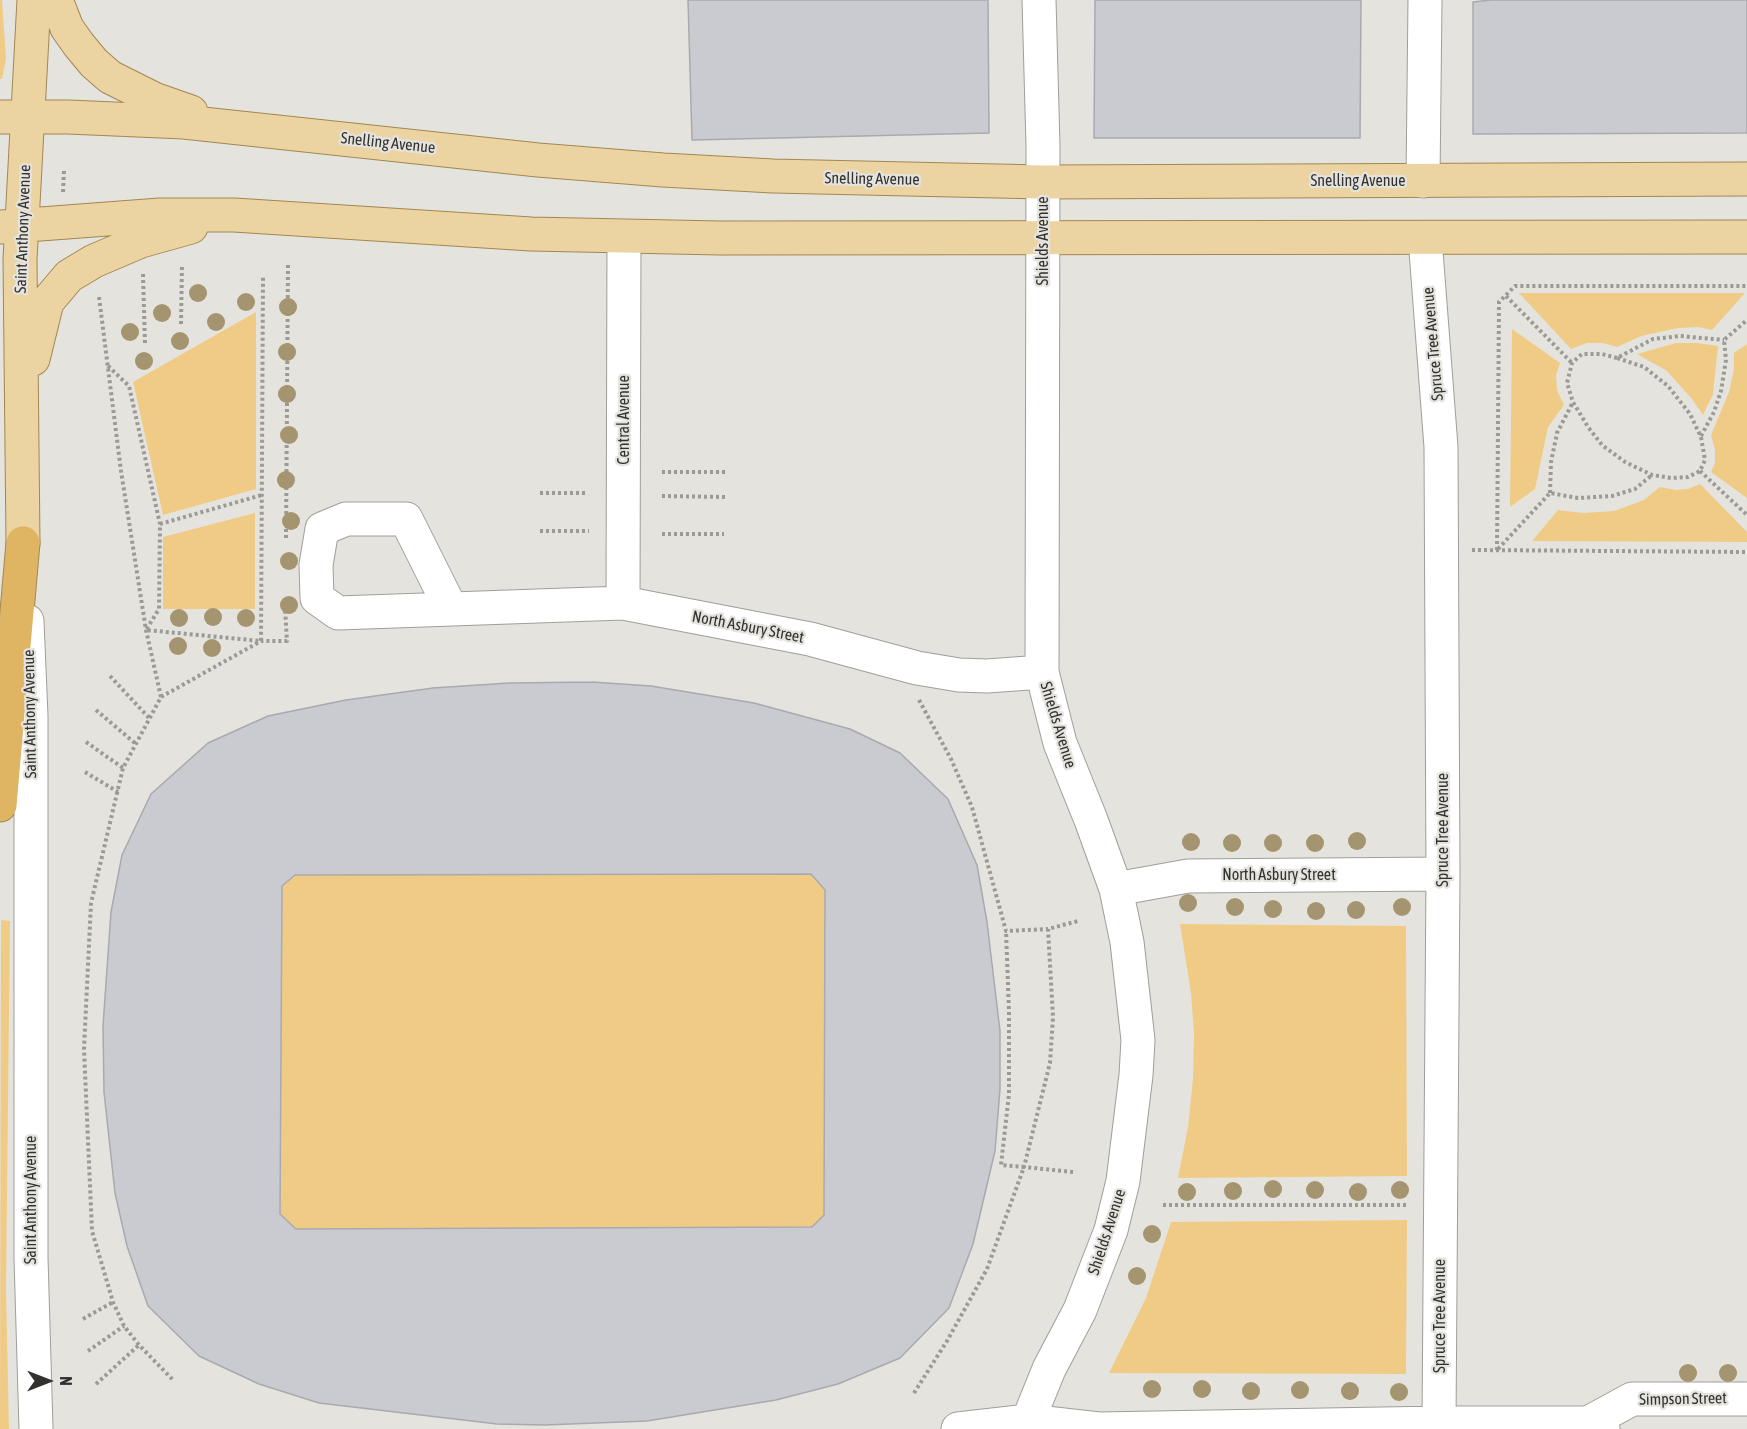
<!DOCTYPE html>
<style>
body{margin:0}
#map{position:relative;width:1747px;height:1429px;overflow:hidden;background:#e5e3de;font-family:"Asap Condensed",sans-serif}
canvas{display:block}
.north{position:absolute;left:18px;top:1351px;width:60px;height:60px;-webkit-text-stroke:4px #e5e3de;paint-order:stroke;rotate:90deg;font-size:16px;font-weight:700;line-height:24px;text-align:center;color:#32312f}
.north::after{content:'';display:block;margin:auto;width:21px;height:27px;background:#32312f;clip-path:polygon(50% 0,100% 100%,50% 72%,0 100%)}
</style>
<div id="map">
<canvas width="1747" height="1429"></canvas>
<div class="north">N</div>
</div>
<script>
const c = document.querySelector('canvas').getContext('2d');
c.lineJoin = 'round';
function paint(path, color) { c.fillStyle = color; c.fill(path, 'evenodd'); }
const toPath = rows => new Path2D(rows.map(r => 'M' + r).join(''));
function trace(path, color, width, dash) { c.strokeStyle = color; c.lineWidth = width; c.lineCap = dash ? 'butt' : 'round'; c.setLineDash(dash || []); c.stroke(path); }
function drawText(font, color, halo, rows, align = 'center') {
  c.font = font + ' "Asap Condensed",sans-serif'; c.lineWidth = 4.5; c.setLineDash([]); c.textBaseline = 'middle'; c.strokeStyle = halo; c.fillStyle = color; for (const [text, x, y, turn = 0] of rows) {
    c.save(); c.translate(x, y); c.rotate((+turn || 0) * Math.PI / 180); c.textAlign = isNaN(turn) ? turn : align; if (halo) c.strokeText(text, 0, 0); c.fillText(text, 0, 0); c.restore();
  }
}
const green = toPath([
 [0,0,2,0,6,59,2,79,0,79],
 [1519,293,1745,293,1712,330,1699,327,1678,328,1641,336,1617,347,1603,343,1587,343,1571,349],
 [256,312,256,489,163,515,133,382],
 [1512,329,1560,363,1556,375,1557,390,1564,405,1548,427,1535,489,1510,507],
 [1676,343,1697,343,1718,346,1713,394,1703,415,1692,399,1667,371,1637,354],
 [1747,344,1747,498,1711,472,1715,463,1715,450,1711,435,1729,392,1734,369,1734,353],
 [1700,484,1747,532,1747,542,1532,541,1558,510,1583,513,1614,511,1644,500,1660,487,1676,490,1688,489],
 [255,513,255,609,163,609,163,537],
 [592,682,651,686,754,703,850,729,900,753,948,799,977,865,987,922,1000,1031,1000,1089,995,1151,973,1244,949,1308,900,1358,838,1384,776,1400,647,1421,545,1425,497,1424,319,1403,259,1384,199,1356,148,1306,127,1246,115,1193,104,1092,103,1026,111,912,122,855,151,794,208,743,268,716,346,700,433,688,509,683],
 [1,920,10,921,6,1289,9,1429,0,1429],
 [1180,924,1406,926,1407,1176,1178,1178,1188,1127,1193,1079,1194,1033,1191,993],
 [1407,1220,1406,1374,1109,1373,1146,1298,1171,1222]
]);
const building = toPath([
 [688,0,988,0,989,133,692,140,688,0],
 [1095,0,1361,0,1360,138,1094,138,1095,0],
 [1491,0,1747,0,1747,133,1473,134,1473,2,1491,0],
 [592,682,651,686,754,703,850,729,900,753,948,799,977,865,987,922,1000,1031,1000,1089,995,1151,973,1244,949,1308,900,1358,838,1384,776,1400,647,1421,545,1425,497,1424,319,1403,259,1384,199,1356,148,1306,127,1246,115,1193,104,1092,103,1026,111,912,122,855,151,794,208,743,268,716,346,700,433,688,509,683,592,682],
 [811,874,825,890,824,1215,812,1227,296,1229,280,1214,282,886,295,875,811,874]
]);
const path = toPath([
 [63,192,64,171],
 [143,274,145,344],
 [1506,296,1572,363],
 [99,297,121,471,146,630,161,697,123,768,91,903,84,1049,92,1231,113,1302,124,1326,139,1345,174,1381],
 [181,324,182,264],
 [1617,358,1602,354,1582,354,1572,363,1567,383,1573,402,1588,427,1602,445,1625,462,1652,475,1671,478,1688,477,1700,471,1705,460,1701,437,1690,414,1668,386,1644,367,1617,358,1653,339,1680,336,1724,340],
 [108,366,129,386,160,524,159,609,146,630,261,641,263,277],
 [1701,436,1714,412,1721,391,1726,360,1724,340,1747,320],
 [1700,471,1747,515],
 [662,472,727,472],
 [540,493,588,493],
 [1550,493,1551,462,1557,433,1573,402],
 [662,496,726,497],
 [160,524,262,495],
 [540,531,589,531],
 [662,534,724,534],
 [286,538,288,263],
 [1498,549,1550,493,1578,498,1612,496,1635,489,1652,475],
 [1472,550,1747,552],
 [1497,550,1499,302,1515,286,1747,286],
 [110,676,150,719],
 [161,697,261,641,287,641,285,608],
 [919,700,951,759,972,807,1006,931,1048,929],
 [96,710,136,744],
 [86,742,123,768],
 [85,772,118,792],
 [1073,1172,1024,1167,1050,1063,1053,1017,1048,929,1078,921],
 [1163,1205,1409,1205],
 [83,1319,113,1302],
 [88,1351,124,1326],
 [96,1384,139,1345],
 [914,1393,947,1341,987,1269,1024,1167,1001,1165,1009,1094,1009,1012,1006,931]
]);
const minor = toPath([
 [1423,181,1425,0],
 [1425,238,1441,447,1443,874,1439,1423],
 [623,603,624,237],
 [451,609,406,519,346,519,322,529,316,565,317,598,338,613,623,603,810,639,917,668,959,675,987,676,1042,672],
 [27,621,31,716,31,1258,36,1429],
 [1116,889,1188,876,1443,874],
 [1028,1421,1049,1369,1080,1310,1111,1230,1123,1181,1136,1075,1138,1040,1127,942,1116,889,1091,820,1060,743,1042,672,1043,146,1039,0],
 [1588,1423,1632,1399,1747,1399],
 [958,1429,1028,1421,1099,1429,1439,1423,1588,1423,1603,1429]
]);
const major = toPath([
 [56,0,67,28,79,45,94,63,110,77,154,99,191,112],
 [0,117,68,117,184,122,538,160,663,170,773,176,1043,182,1747,179],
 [0,227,160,215,234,215,531,234,720,238,1747,237],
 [33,359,47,302,69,276,94,261,141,241,191,227],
 [23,543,20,259,34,0]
]);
const highway = toPath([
 [0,805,23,543]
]);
const trees = [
 [198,293],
 [246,302],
 [288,307],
 [162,313],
 [216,322],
 [130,332],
 [180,341],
 [287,352],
 [144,361],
 [287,394],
 [289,435],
 [286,480],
 [291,521],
 [289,561],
 [289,605],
 [213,617],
 [179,618],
 [246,618],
 [178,646],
 [212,648],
 [1357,841],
 [1191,842],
 [1232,843],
 [1273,843],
 [1315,843],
 [1188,903],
 [1235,907],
 [1402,907],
 [1273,909],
 [1356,910],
 [1316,911],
 [1273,1189],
 [1315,1190],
 [1400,1190],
 [1233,1191],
 [1187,1192],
 [1358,1192],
 [1152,1234],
 [1137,1276],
 [1688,1373],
 [1728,1373],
 [1152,1389],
 [1202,1389],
 [1300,1390],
 [1251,1391],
 [1350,1391],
 [1399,1392]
];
const streetNames = [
 ["Snelling Avenue",388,143,6],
 ["Snelling Avenue",872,179,1],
 ["Snelling Avenue",1358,181],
 ["Saint Anthony Avenue",23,229,-88],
 ["Shields Avenue",1043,241,-90],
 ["Spruce Tree Avenue",1433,344,-95],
 ["Central Avenue",624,420,-90],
 ["North Asbury Street",748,627,11],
 ["Saint Anthony Avenue",30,714,-91],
 ["Shields Avenue",1058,725,73],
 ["Spruce Tree Avenue",1443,830,-90],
 ["North Asbury Street",1279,875],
 ["Saint Anthony Avenue",31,1200,-90],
 ["Shields Avenue",1107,1232,-72],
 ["Spruce Tree Avenue",1440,1316,-90],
 ["Simpson Street",1683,1399,-1]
];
paint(green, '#f0cb86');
paint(building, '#c9cbd0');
trace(building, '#a8aaaf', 1.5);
trace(minor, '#a09e99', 35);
trace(major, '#a28751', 35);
trace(highway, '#a28751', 35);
trace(path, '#9c9a97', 4, [3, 3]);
trace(minor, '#fff', 33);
trace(major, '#ecd3a2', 33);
trace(highway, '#dfb564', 33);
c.fillStyle = '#a4946f';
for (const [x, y] of trees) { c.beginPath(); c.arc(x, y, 9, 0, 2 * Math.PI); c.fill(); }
drawText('16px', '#32312f', '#e5e3de', streetNames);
</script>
